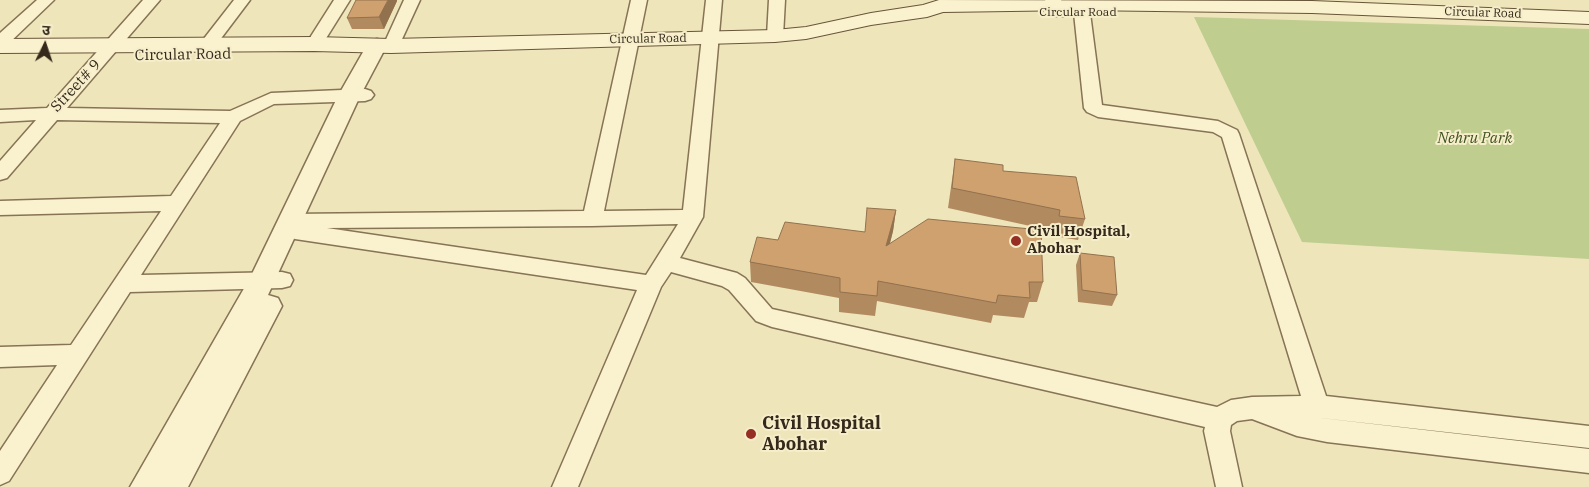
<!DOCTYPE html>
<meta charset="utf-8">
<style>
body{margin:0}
#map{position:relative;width:1589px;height:487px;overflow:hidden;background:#efe5bb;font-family:"IBM Plex Serif","Noto Sans Devanagari",serif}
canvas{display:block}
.north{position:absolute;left:20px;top:20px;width:50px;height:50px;-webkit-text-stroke:4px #f6eeca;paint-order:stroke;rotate:4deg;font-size:14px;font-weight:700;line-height:20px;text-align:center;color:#34291a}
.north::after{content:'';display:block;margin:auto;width:18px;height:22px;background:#34291a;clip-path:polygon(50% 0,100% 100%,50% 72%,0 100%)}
</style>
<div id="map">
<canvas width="1589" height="487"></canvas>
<div class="north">उ</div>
</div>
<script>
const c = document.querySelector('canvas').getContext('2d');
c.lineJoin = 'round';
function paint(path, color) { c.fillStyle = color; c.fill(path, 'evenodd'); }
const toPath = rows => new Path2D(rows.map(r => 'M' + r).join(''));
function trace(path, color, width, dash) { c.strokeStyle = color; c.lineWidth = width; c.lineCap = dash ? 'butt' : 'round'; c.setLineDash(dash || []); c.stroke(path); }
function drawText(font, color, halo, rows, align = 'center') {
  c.font = font + ' "IBM Plex Serif",serif'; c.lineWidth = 4; c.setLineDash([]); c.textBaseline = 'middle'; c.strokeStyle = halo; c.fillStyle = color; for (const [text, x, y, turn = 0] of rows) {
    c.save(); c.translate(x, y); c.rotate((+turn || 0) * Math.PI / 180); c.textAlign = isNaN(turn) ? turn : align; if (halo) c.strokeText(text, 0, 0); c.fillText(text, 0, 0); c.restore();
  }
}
const green = toPath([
 [1194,17,1589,29,1589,259,1302,242]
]);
const minor = toPath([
 [37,0,54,0,6,46,0,47,0,33,37,0],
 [143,0,160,0,67,108,230,111,271,93,365,89,371,91,374,95,371,99,365,101,274,104,240,121,141,275,282,272,290,274,293,280,290,286,282,288,130,292,9,481,0,485,0,451,57,365,0,367,0,347,71,345,161,211,0,215,0,201,171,196,220,123,57,120,7,178,0,180,0,161,36,120,0,122,0,110,47,108,143,0],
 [234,0,250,0,213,49,201,49,199,45,234,0],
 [334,0,350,0,320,48,308,48,306,44,334,0],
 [404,0,420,0,397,50,385,50,383,46,404,0],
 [631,0,647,0,604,211,683,210,706,0,722,0,703,217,680,258,737,273,745,278,772,309,1217,407,1231,400,1252,397,1301,396,1222,137,1213,132,1098,117,1087,112,1084,108,1074,13,1076,10,1082,8,1088,10,1090,13,1102,105,1218,121,1237,130,1239,134,1326,396,1589,426,1589,448,1312,417,1589,449,1589,473,1327,442,1297,436,1252,419,1237,421,1231,425,1230,431,1242,487,1216,487,1204,431,1205,427,772,327,756,321,729,290,722,286,671,272,661,287,578,487,552,487,637,290,295,239,288,236,285,231,287,227,284,226,281,221,284,216,291,214,584,211,631,0],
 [678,224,646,275,327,228,592,226,678,224],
 [769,0,785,0,783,36,781,40,775,41,769,40,767,36,769,0],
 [1045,0,1061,0,1066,13,1064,16,1052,16,1045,0]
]);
const tertiary = toPath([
 [377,39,384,41,387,45,360,96,268,295,278,298,282,306,188,487,130,487,250,278,338,96,367,45,370,41,377,39]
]);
const secondary = toPath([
 [939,0,1312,1,1589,12,1589,24,1312,13,1078,10,943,12,927,17,871,25,806,39,775,42,391,53,314,51,0,53,0,39,314,37,391,39,775,30,806,27,871,13,923,5,939,0]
]);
const wall = toPath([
 [397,1,384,29,352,29,347,18],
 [955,159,1003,171,1085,219,1078,240,1053,236,1053,231,948,208],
 [896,210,893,231,890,243,1043,282,1037,302,1029,302,1024,318,993,315,991,323,877,301,875,316,839,312,839,298,751,282,750,262,778,240,865,232],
 [1080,253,1117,295,1112,306,1078,302,1076,265]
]);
const shadedWall = toPath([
 [388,0,397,0,397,1,384,29,379,17],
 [896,210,893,231,884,266,886,246]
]);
const building = toPath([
 [356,0,388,0,379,17,347,18,356,0],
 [955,159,1003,165,1003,171,1076,177,1085,219,1059,216,1060,210,952,188,955,159],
 [867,208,896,210,886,246,928,219,1041,230,1043,282,1029,282,1030,298,998,295,996,303,878,281,877,296,840,292,840,278,750,262,757,237,778,240,785,222,865,232,867,208],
 [1080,253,1114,257,1117,295,1082,290,1080,253]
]);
const markers = [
 [1016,241,6,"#972e23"],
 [751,434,6,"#972e23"]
];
const farStreetnames = [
 ["Circular Road",1078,13],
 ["Circular Road",1483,13,2],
 ["Circular Road",648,39,-1]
];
const streetNames = [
 ["Circular Road",183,55,-1],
 ["Street# 9",76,86,-47]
];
const parkNames = [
 ["Nehru Park",1475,139]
];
const poiNames = [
 ["Civil Hospital,",1027,232],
 ["Abohar",1027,249]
];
const nearPoinames = [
 ["Civil Hospital",762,424],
 ["Abohar",762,445]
];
paint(green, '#bfcd8f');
trace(minor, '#867454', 3);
trace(tertiary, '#867454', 3);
trace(secondary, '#675538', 2);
paint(minor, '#faf1ce');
paint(tertiary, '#faf1ce');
paint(secondary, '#faf1ce');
paint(wall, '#b28a5f');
paint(shadedWall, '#91714e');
paint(building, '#cfa16f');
trace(building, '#91714e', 1);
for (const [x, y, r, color] of markers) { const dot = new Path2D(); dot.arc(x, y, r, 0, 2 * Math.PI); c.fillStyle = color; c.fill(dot); trace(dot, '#f6eeca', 2); }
drawText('12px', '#34291a', '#f6eeca', farStreetnames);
drawText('15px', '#34291a', '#f6eeca', streetNames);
drawText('italic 15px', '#405220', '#f6eeca', parkNames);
drawText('bold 15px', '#34291a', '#f6eeca', poiNames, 'left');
drawText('bold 18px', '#34291a', '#f6eeca', nearPoinames, 'left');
</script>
